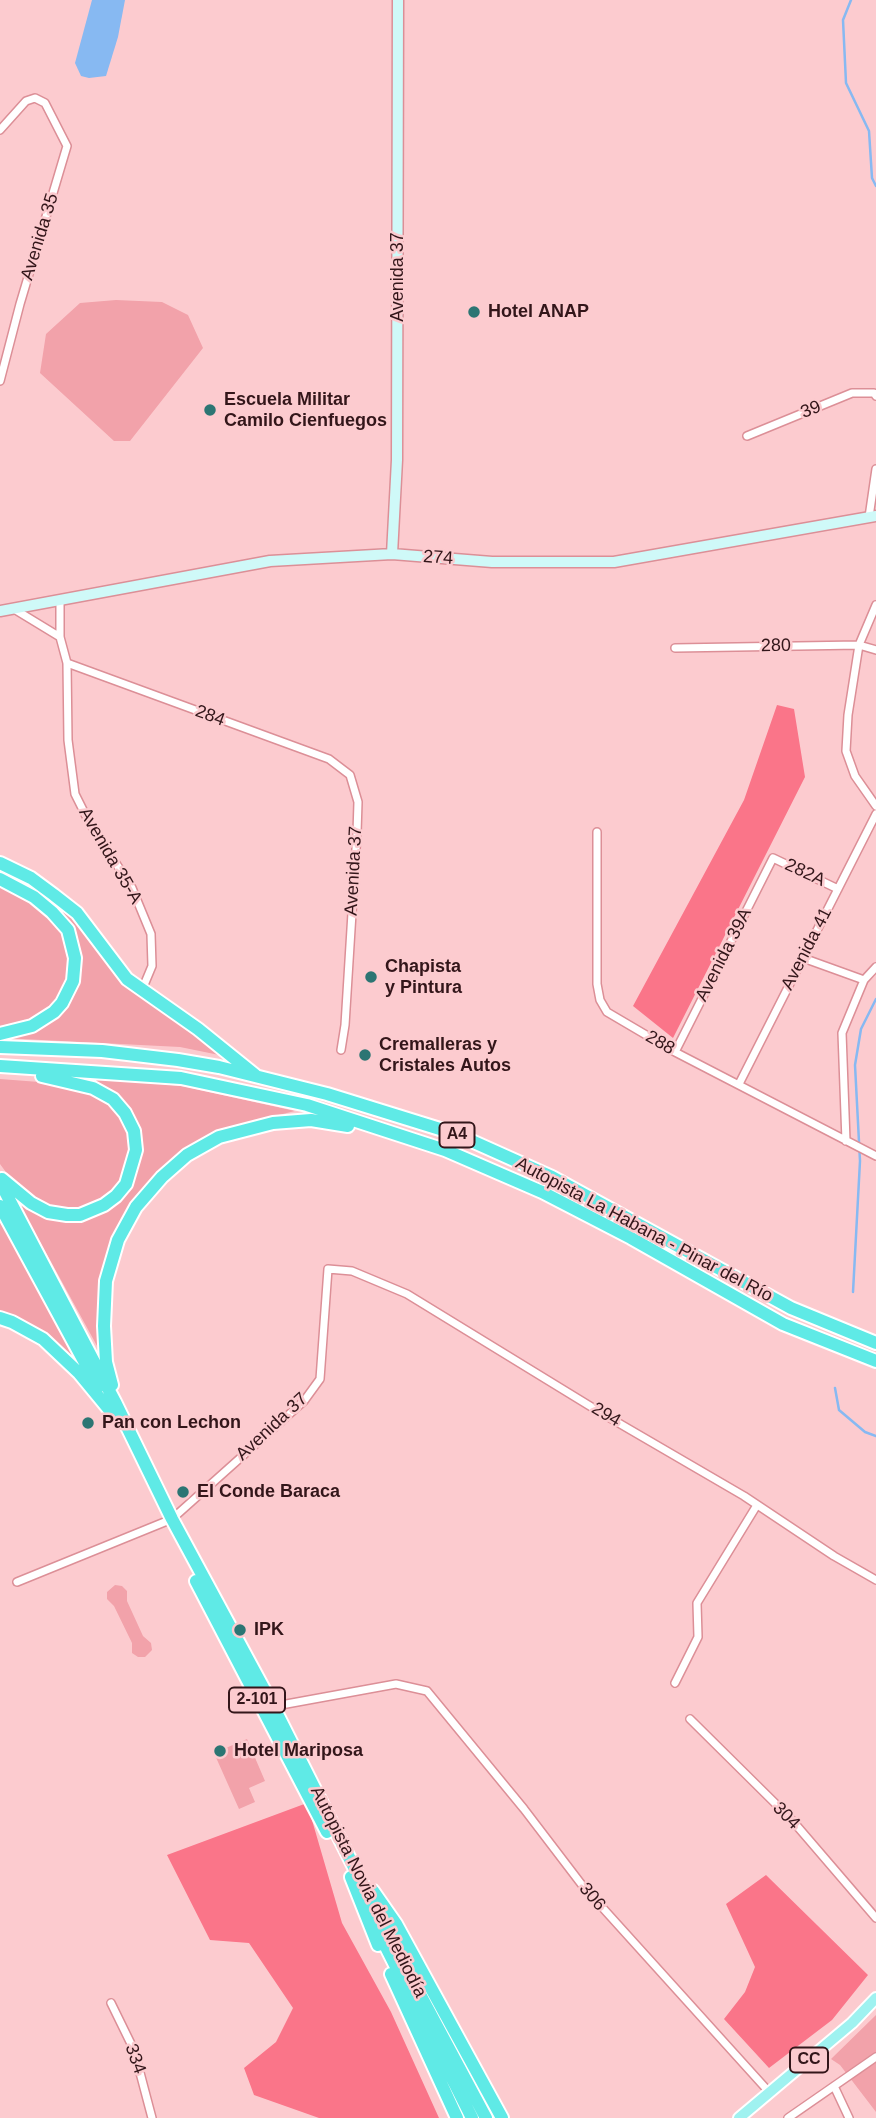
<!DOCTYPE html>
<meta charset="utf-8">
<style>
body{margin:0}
canvas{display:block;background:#fccbcf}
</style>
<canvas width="876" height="2118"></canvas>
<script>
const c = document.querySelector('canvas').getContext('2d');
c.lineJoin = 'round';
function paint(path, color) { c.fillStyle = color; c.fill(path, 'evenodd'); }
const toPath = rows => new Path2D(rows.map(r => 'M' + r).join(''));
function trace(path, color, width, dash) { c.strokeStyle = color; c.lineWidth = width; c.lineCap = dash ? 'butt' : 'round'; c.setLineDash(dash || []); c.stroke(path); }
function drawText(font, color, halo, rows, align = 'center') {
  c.font = font + ' Helvetica,sans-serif'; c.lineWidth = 5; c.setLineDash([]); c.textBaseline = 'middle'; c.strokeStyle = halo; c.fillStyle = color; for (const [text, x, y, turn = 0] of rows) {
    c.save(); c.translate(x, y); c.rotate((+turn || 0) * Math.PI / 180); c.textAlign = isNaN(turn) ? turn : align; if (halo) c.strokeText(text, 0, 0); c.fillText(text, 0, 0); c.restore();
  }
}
const green = toPath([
 [116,300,162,302,188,315,203,348,130,441,114,441,40,373,46,334,80,303],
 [0,868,39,889,64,909,127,986,229,1057,180,1047,2,1038,38,1027,80,965,77,940,65,919,0,875],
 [0,884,34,902,56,924,67,936,71,957,69,977,63,992,51,1008,33,1021,0,1030],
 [73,1076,182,1086,295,1111,242,1124,208,1136,173,1159,140,1192,117,1227,105,1260,97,1312,102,1355,15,1196,47,1216,106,1210,140,1142,104,1088],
 [0,1079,52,1083,83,1090,104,1098,119,1112,129,1132,131,1152,126,1174,117,1188,102,1201,83,1209,64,1211,49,1207,29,1195,11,1179,0,1164],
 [0,1216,38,1288,76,1361,53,1342,0,1314],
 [115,1585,122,1586,127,1591,127,1601,143,1636,151,1643,152,1650,145,1657,138,1657,132,1653,132,1643,114,1606,107,1599,107,1592],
 [247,1739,265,1781,249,1788,255,1802,239,1809,214,1753],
 [876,2015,876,2112,840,2065,831,2059]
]);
const forest = toPath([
 [777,705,794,709,805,777,673,1038,633,1006,744,800],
 [307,1803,342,1923,391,2012,439,2118,319,2118,254,2095,244,2068,276,2042,293,2008,249,1943,210,1940,167,1855],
 [766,1875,868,1975,832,2020,769,2068,724,2019,745,1992,755,1967,726,1904]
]);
const water = toPath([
 [92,0,125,0,118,37,106,76,89,78,81,76,75,63]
]);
const stream = toPath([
 [851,0,843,20,846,83,869,131,872,178,876,186],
 [853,1292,860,1161,855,1065,861,1029,876,999],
 [835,1388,839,1410,865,1432,876,1436]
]);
const street = toPath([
 [0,130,26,101,35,98,45,103,67,146,20,304,0,381],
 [747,436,852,393,874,393,876,396],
 [869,517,876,469],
 [60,600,60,637,67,663,68,740,75,794,89,822,132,888,151,934,152,966,142,990],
 [876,605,859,645,848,715,846,751,855,776,876,806],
 [14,609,60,637],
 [675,648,859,645,876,650],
 [67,663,329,759,350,775,358,802,357,833,345,1025,341,1050],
 [597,832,597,984,600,1000,607,1012,675,1052,876,1156],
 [803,958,864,980],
 [675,1052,773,858,838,889],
 [739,1084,876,814],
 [846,1141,842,1033,864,980,876,967],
 [17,1582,172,1519,304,1401,320,1379,328,1269,352,1271,407,1294,598,1411,744,1496,834,1556,876,1580],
 [675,1683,698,1637,697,1603,757,1505],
 [270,1707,396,1684,427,1691,524,1809,582,1885,770,2093],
 [690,1719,791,1819,876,1918],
 [111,2003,134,2050,152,2118],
 [834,2086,849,2118],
 [788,2118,876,2057]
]);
const secondary = toPath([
 [392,554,397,460,398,0],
 [0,611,270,561,392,554,492,562,614,562,876,516]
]);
const primary = toPath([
 [739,2118,852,2023,876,1998]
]);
const highway = toPath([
 [0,863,31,878,54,895,77,913,127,979,198,1029,255,1075],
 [0,879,34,897,52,912,68,930,75,958,73,981,62,1003,54,1012,32,1026,0,1034],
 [0,1047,102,1051,178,1060,219,1067,327,1094,456,1134,552,1177,791,1308,876,1343],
 [0,1066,181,1078,307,1105,445,1150,542,1192,631,1238,783,1324,876,1361],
 [2,1179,31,1203,48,1212,67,1215,80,1215,104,1205,116,1196,126,1184,136,1150,134,1131,125,1113,113,1099,93,1088,42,1076],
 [0,1182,115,1402,172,1519,273,1706,381,1921,486,2118],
 [0,1206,98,1387],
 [0,1318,12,1322,43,1339,79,1373,112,1413],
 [112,1385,106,1362,104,1326,106,1281,118,1240,136,1207,162,1177,187,1155,219,1137,273,1123,311,1120,348,1126],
 [196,1581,327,1832],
 [351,1877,378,1945],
 [373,1891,396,1924,502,2118],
 [380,1935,472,2118],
 [391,1974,457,2118]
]);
const markers = [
 [474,312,7,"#2c7573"],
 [210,410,7,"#2c7573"],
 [371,977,7,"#2c7573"],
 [365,1055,7,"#2c7573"],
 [88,1423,7,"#2c7573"],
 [183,1492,7,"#2c7573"],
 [240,1630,7,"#2c7573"],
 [220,1751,7,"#2c7573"]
];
const shields = [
 [457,1135,35],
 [257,1700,56],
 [809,2060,38]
];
const shieldNames = [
 ["A4",457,1135],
 ["2-101",257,1700],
 ["CC",809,2060]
];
const streetNames = [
 ["Avenida 35",40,237,-73],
 ["Avenida 37",398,277,-90],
 ["39",811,410,-22],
 ["274",438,558,4],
 ["280",776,646,-1],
 ["284",210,716,20],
 ["Avenida 35-A",110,856,60],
 ["Avenida 37",354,871,-87],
 ["282A",805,873,25],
 ["Avenida 41",807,949,-63],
 ["Avenida 39A",724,955,-63],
 ["288",660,1043,30],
 ["Autopista La Habana - Pinar del Río",644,1230,28],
 ["294",606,1415,31],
 ["Avenida 37",272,1427,-43],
 ["304",786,1816,46],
 ["Autopista Novia del Mediodía",368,1892,63],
 ["306",592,1897,50],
 ["334",135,2059,70]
];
const poiNames = [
 ["Hotel ANAP",488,312],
 ["Escuela Militar",224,400],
 ["Camilo Cienfuegos",224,421],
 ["Chapista",385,967],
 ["y Pintura",385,988],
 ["Cremalleras y",379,1045],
 ["Cristales Autos",379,1066],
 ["Pan con Lechon",102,1423],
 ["El Conde Baraca",197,1492],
 ["IPK",254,1630],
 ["Hotel Mariposa",234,1751]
];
paint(green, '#f2a2aa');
paint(forest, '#fa7589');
paint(water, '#87b9f2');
trace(stream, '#87b9f2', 2.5);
trace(street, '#dc8f97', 10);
trace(secondary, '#dc8f97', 13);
trace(primary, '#fff', 14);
trace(highway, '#fff', 16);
trace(street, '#fff', 7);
trace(secondary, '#cff9f8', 10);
trace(primary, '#9ff2f0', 10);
trace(highway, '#5feae6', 12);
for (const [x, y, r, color] of markers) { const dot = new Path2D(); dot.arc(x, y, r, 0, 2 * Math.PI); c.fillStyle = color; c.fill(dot); trace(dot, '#fccbcf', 2.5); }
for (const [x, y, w] of shields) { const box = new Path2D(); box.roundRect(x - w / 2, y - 12.5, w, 25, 5); c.fillStyle = '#fccbcf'; c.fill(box); trace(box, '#33161a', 2); }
drawText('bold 16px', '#33161a', null, shieldNames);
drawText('18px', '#33161a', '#fccbcf', streetNames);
drawText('bold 18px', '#33161a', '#fccbcf', poiNames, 'left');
</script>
